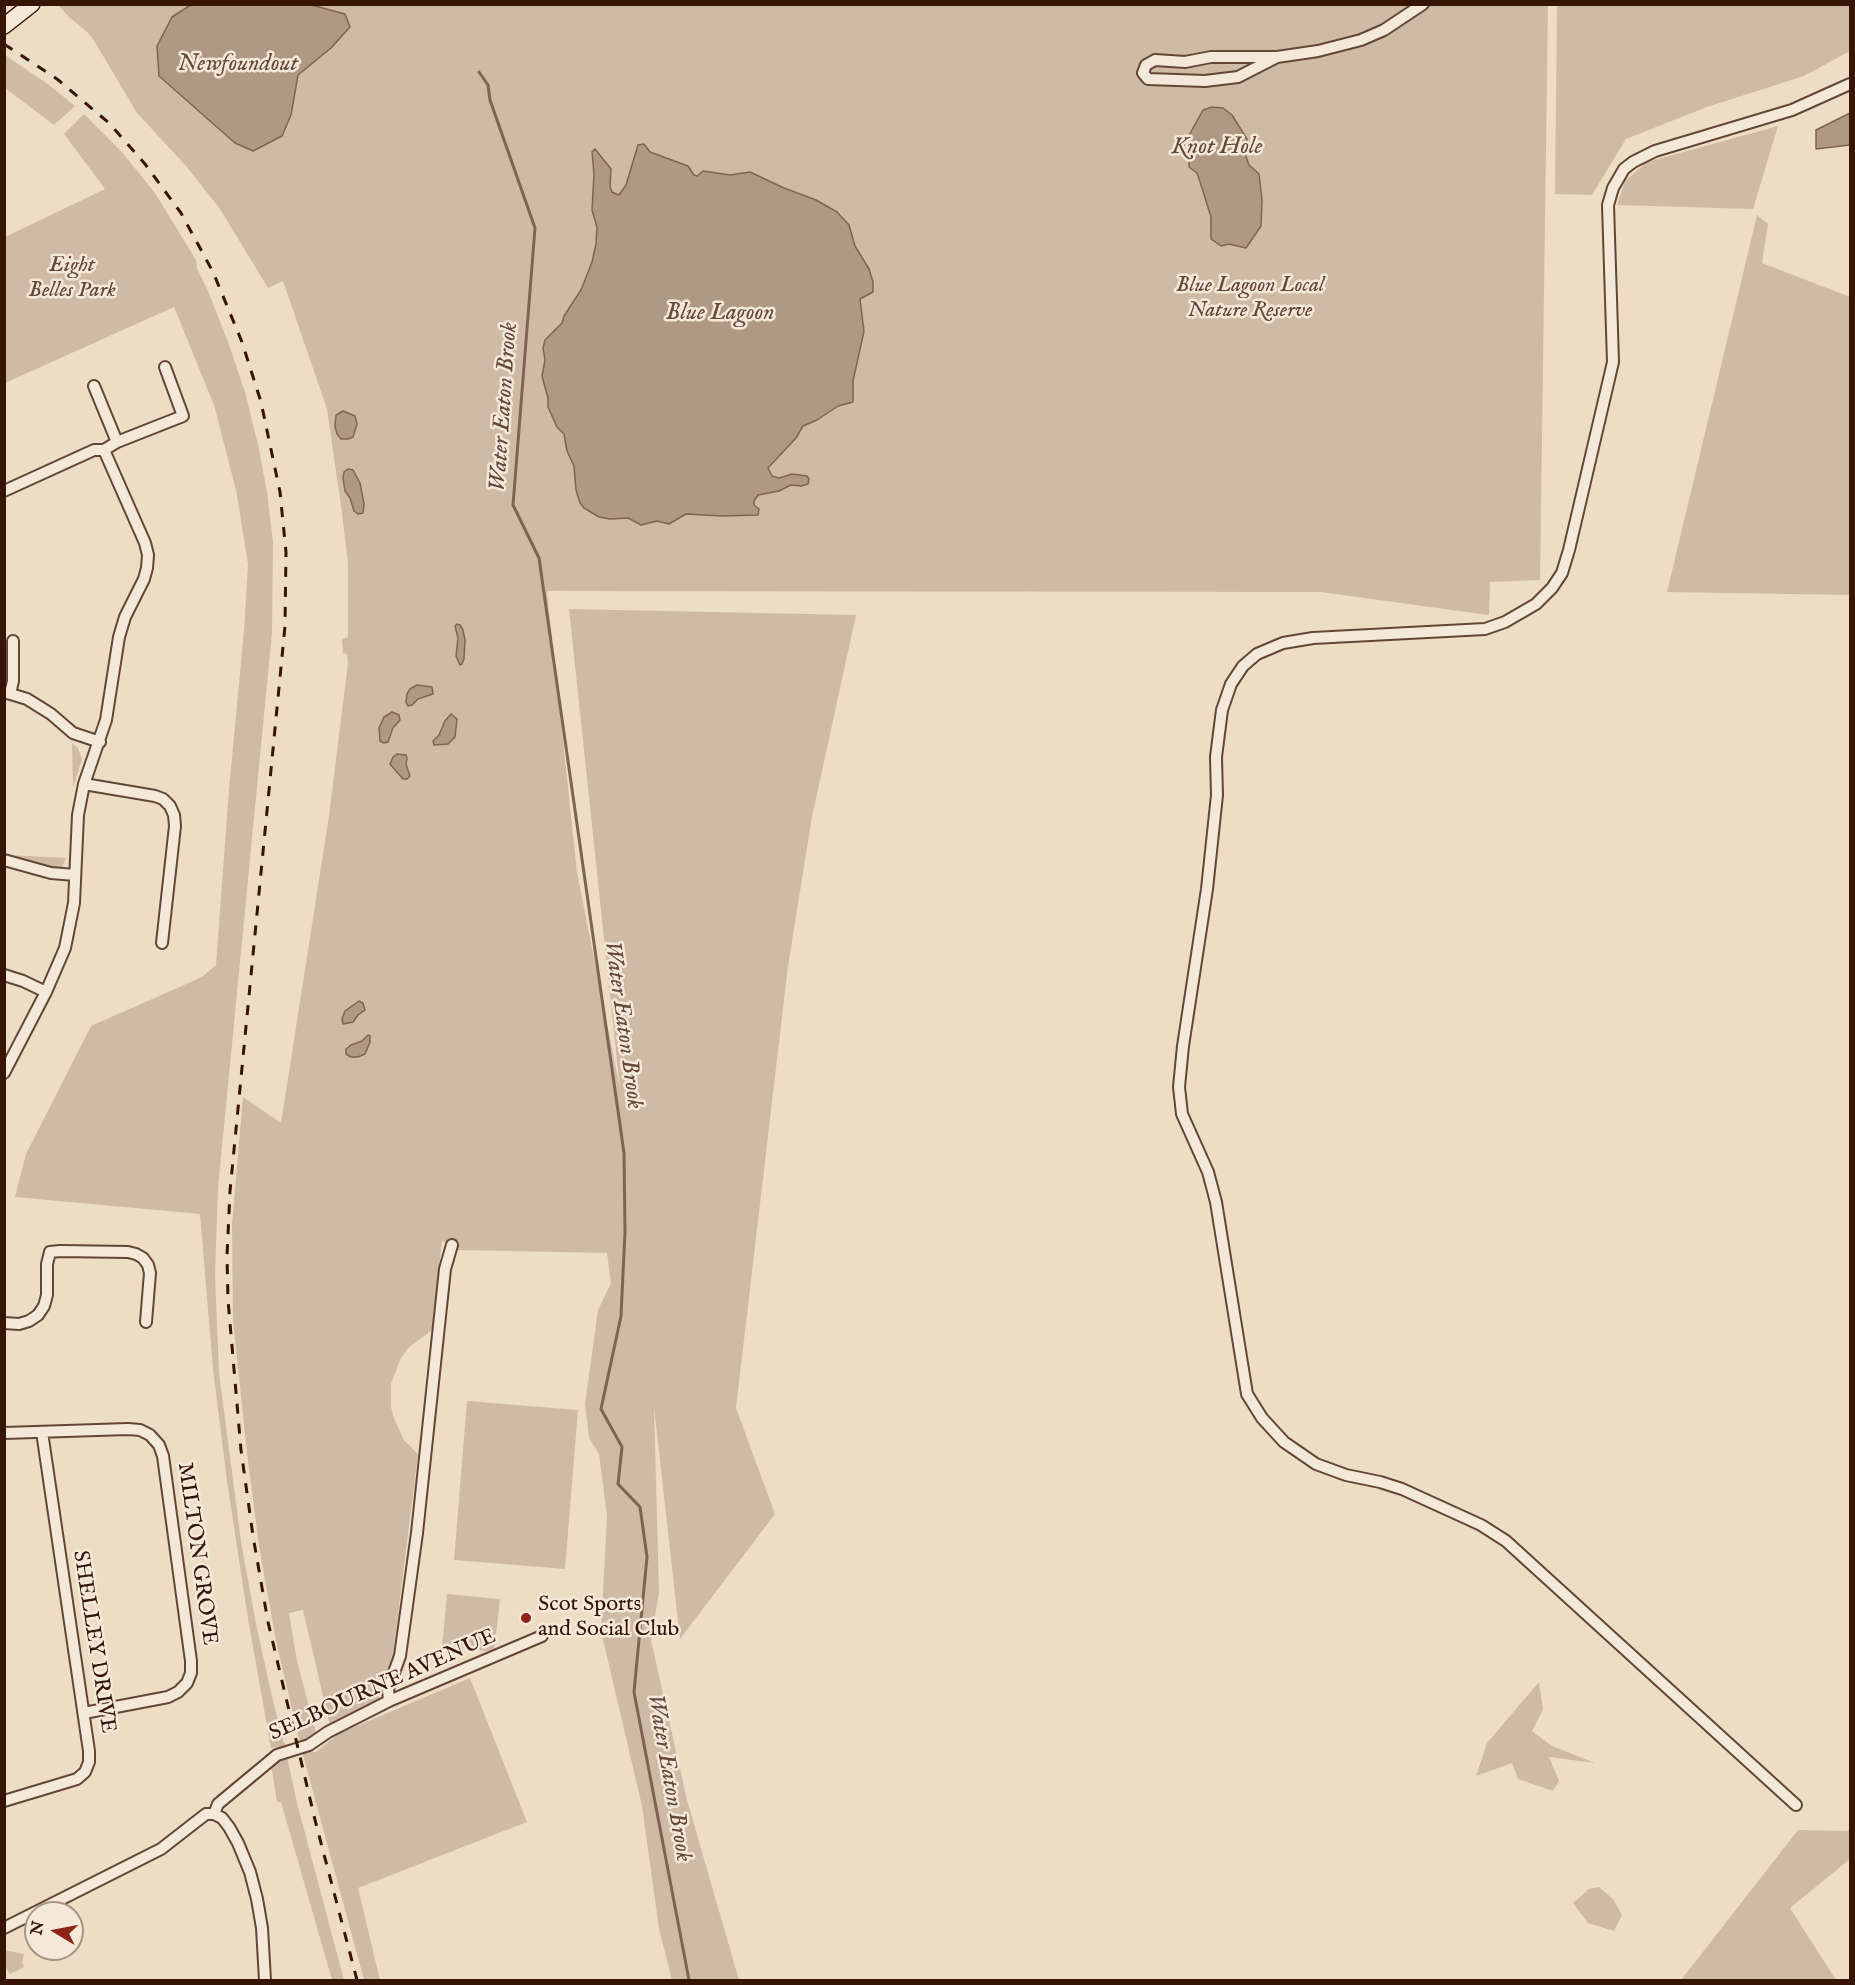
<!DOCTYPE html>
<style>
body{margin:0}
#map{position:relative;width:1855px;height:1985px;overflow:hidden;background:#eeddc5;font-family:"IM FELL English",serif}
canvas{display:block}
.frame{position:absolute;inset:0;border:6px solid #361406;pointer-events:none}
.north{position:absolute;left:24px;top:1901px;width:60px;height:60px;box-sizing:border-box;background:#f4e9d9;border:2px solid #a89485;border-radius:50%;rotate:280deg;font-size:16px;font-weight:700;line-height:24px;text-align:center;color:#361406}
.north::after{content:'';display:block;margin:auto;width:21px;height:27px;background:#8f2418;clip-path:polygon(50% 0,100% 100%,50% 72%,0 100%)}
</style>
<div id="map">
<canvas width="1855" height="1985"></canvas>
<div class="frame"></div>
<div class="north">N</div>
</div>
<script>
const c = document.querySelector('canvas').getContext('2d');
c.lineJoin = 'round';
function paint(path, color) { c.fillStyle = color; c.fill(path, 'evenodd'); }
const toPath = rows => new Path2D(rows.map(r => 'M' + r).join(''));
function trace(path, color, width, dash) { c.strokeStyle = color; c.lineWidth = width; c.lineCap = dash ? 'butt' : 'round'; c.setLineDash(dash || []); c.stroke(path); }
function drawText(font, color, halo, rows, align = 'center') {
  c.font = font + ' "IM FELL English",serif'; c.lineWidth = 5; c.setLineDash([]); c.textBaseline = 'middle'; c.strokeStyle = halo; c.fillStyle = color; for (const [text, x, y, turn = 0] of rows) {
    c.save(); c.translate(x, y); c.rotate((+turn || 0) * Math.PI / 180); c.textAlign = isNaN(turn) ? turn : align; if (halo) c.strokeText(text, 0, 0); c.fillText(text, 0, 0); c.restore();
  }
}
const green = toPath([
 [58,5,1548,5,1540,580,1490,582,1489,615,1320,592,547,591,577,872,620,1089,569,609,856,615,812,817,788,966,736,1408,775,1514,680,1639,654,1407,659,1593,651,1640,687,1800,739,1980,672,1980,659,1929,642,1806,601,1631,607,1516,599,1454,589,1438,585,1404,598,1310,611,1283,607,1253,457,1250,442,1241,432,1330,408,1348,400,1360,391,1384,391,1407,394,1418,404,1440,418,1454,392,1662,378,1700,330,1726,303,1610,289,1613,297,1661,316,1733,313,1738,300,1743,276,1641,259,1546,247,1453,233,1320,232,1225,243,1097,281,1123,329,816,348,663,347,654,343,653,342,639,348,637,348,564,342,513,327,409,283,281,268,288,220,209,186,166,137,113,93,39,87,32,69,17],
 [392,712,396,724,388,742,381,722,388,713],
 [1557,5,1850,5,1850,51,1804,76,1707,107,1626,139,1592,195,1555,194],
 [5,55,49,85,75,106,54,125,5,88],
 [84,114,121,151,155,193,196,260,197,268,208,291,228,342,245,392,259,449,267,492,273,542,272,633,218,1188,215,1275,219,1373,241,1541,255,1619,272,1697,284,1743,288,1746,271,1748,248,1619,227,1481,213,1369,200,1214,15,1197,26,1154,91,1026,202,977,216,965,229,789,244,631,248,564,236,490,214,405,174,307,5,383,5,237,105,189,64,134],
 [1778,126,1753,209,1617,205,1625,181,1647,162],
 [1757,215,1768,224,1762,263,1850,297,1850,595,1667,592],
 [72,743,78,748,82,759,73,788],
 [9,855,66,858,62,868,47,867],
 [467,1401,578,1410,565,1569,454,1560],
 [447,1594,500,1599,494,1652,442,1646],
 [470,1678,527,1822,358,1888,380,1980,364,1980,302,1751,316,1752,338,1734],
 [1539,1682,1543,1710,1532,1731,1552,1746,1595,1763,1549,1757,1559,1781,1553,1791,1518,1779,1512,1763,1476,1776,1487,1743],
 [290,1754,288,1761,297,1803,344,1980,332,1980,281,1802,277,1802,271,1764],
 [1798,1830,1850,1831,1850,1859,1790,1908,1836,1980,1681,1980],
 [1599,1887,1613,1899,1622,1915,1614,1931,1588,1923,1573,1903,1589,1889],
 [4,1950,24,1954,22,1962,24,1967,10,1974,5,1966]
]);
const water = toPath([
 [192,4,312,5,345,14,350,27,331,48,298,75,291,115,282,136,253,151,235,143,159,76,157,46,172,17,192,4],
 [1212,107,1223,108,1232,115,1247,139,1246,157,1249,165,1259,174,1262,200,1261,226,1246,248,1229,244,1221,246,1211,239,1211,217,1202,188,1197,173,1189,167,1189,159,1182,148,1203,110,1212,107],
 [1850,113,1850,145,1816,149,1816,130,1850,113],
 [644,144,650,152,688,166,694,175,697,176,703,171,730,175,750,172,784,188,816,200,837,212,849,225,855,246,869,269,873,282,873,292,860,299,864,331,853,381,853,402,838,406,817,420,803,426,796,438,768,468,772,476,779,478,792,474,807,476,809,479,808,484,801,486,791,485,779,491,758,495,754,501,754,505,759,509,758,515,722,516,686,514,669,524,657,521,641,525,628,518,610,519,599,517,584,508,580,503,576,490,574,466,567,451,564,434,557,427,548,407,548,398,542,376,545,360,543,348,545,340,562,323,564,316,581,290,592,262,596,244,597,227,592,210,594,174,592,152,595,149,611,169,610,186,612,192,619,195,626,185,638,145,644,144],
 [343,411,355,416,357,424,353,437,348,439,341,439,337,434,335,426,336,415,343,411],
 [348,469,353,470,360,483,364,504,363,513,358,514,354,511,350,498,345,491,343,478,344,472,348,469],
 [457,624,460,625,463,630,465,640,464,659,462,664,460,665,456,656,458,638,455,626,457,624],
 [417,685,432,687,433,694,418,699,412,705,408,706,406,702,407,694,410,689,417,685],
 [392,712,399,715,400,720,393,728,388,742,384,743,380,741,379,728,384,717,392,712],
 [451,714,457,719,455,737,448,744,434,745,433,741,439,735,445,721,451,714],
 [397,754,406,755,407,758,406,764,410,776,407,779,403,779,390,764,393,757,397,754],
 [359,1001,363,1003,365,1010,358,1015,353,1022,343,1024,342,1019,345,1011,359,1001],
 [368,1035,370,1036,370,1042,365,1054,358,1057,351,1057,346,1054,346,1049,351,1045,362,1041,368,1035]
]);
const stream = toPath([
 [479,72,488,85,490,100,535,228,513,505,539,558,624,1153,625,1232,621,1316,601,1409,622,1447,618,1484,640,1507,647,1557,634,1692,689,1980]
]);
const street = toPath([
 [1277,57,1238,77,1205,81,1148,79,1143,73,1146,65,1155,60,1185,62,1211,57,1277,57,1318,51,1361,40,1384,30,1423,4],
 [94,386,117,442],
 [104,450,117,442,183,416,165,367],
 [4,491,94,450,104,450,145,543,148,555,147,568,144,579,125,617,119,637,106,720,84,784,78,815,74,903,65,948,46,992,4,1073],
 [4,692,27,699,51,714,73,733,100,742],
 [10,694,13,681,13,641],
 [84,784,155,796,163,799,170,806,174,815,175,826,162,943],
 [4,860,51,873,75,875],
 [4,975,23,981,46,992],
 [4,1323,19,1324,29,1321,38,1315,44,1306,47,1295,47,1264,50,1252,60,1251,128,1252,136,1254,143,1258,148,1265,150,1273,146,1322],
 [4,1433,128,1429,140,1430,150,1435,159,1445,163,1456,191,1661,191,1673,187,1683,178,1692,168,1697,84,1713],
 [389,1701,388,1689,400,1656,417,1533,445,1269,452,1245],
 [4,1801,77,1779,85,1772,89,1762,89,1751,42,1432],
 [1796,1805,1506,1541,1481,1525,1402,1489,1380,1482,1346,1475,1316,1464,1284,1442,1262,1418,1247,1394,1216,1202,1208,1172,1182,1114,1179,1087,1183,1046,1207,889,1217,795,1216,757,1222,710,1231,684,1243,666,1257,654,1283,643,1313,638,1485,629,1505,622,1536,604,1552,588,1562,573,1569,550,1613,362,1608,205,1613,188,1624,169,1633,162,1655,151,1792,110,1850,84],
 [214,1814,218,1804,277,1755,309,1745,328,1732,389,1701,542,1636],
 [4,1928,161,1849,206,1814,214,1814,222,1818,229,1827,238,1843,250,1872,257,1899,262,1928,265,1980]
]);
const secondary = toPath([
 [4,26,32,4]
]);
const rail = toPath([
 [4,44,57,79,109,123,145,164,181,213,213,272,242,342,261,402,280,492,286,552,285,626,230,1191,227,1256,228,1300,241,1450,253,1536,268,1622,316,1824,357,1980]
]);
const markers = [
 [526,1618,6,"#8f2418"]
];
const parkNames = [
 ["Eight",72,266],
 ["Belles Park",72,291],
 ["Blue Lagoon Local",1250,286],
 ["Nature Reserve",1250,311]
];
const streetNames = [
 ["MILTON GROVE",196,1554,82],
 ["SHELLEY DRIVE",93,1642,81],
 ["SELBOURNE AVENUE",383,1686,-24]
];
const poiNames = [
 ["Scot Sports",538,1605],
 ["and Social Club",538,1630]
];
const waterNames = [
 ["Newfoundout",238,65],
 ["Knot Hole",1217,148],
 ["Blue Lagoon",720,314],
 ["Water Eaton Brook",505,407,-86],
 ["Water Eaton Brook",622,1025,82],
 ["Water Eaton Brook",668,1778,80]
];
paint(green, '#cfbba5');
paint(water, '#af9984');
trace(water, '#7f6452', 1.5);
trace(stream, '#7f6452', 3);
trace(street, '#644636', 14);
trace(secondary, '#361406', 18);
trace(street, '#f4e9d9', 10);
trace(secondary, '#f4e9d9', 15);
trace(rail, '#361406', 3, [10, 10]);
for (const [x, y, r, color] of markers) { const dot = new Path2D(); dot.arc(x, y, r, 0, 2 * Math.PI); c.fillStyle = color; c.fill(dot); trace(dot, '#f4e9d9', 2); }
drawText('italic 22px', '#644636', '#f4e9d9', parkNames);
drawText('22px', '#361406', '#f4e9d9', streetNames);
drawText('22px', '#361406', '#f4e9d9', poiNames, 'left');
drawText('italic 24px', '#664938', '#f4e9d9', waterNames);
</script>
